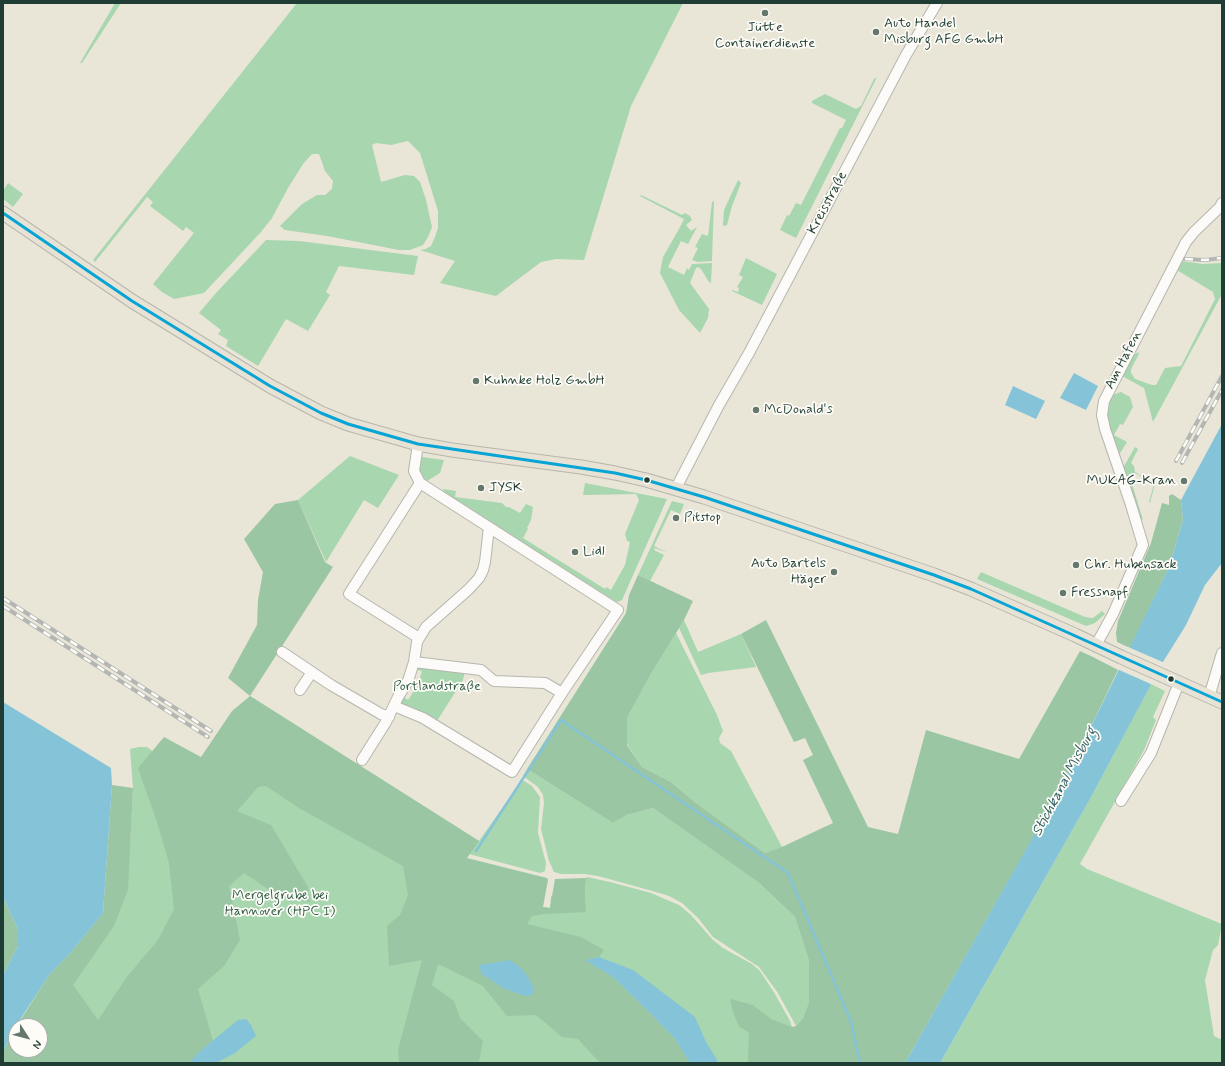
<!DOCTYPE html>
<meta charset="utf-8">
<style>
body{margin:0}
#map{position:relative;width:1225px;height:1066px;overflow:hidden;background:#e9e6d8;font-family:Mynerve,sans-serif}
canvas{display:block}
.frame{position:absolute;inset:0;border:4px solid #1f3d34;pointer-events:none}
.north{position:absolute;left:8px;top:1018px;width:40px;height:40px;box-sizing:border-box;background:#fdfcf7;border:1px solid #a4b0a9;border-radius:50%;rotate:126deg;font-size:11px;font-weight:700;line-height:16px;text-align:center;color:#1f3d34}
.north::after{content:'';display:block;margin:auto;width:14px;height:18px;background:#66786d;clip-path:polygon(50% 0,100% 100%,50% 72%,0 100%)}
</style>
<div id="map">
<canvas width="1225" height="1066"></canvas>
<div class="frame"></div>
<div class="north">N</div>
</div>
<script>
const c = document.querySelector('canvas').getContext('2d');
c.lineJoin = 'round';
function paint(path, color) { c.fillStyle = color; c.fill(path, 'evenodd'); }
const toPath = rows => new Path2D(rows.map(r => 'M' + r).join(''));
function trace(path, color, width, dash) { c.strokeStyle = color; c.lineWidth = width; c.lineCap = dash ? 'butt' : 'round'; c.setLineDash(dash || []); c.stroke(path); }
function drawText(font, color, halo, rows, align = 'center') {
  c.font = font + ' Mynerve,sans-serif'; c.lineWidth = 3.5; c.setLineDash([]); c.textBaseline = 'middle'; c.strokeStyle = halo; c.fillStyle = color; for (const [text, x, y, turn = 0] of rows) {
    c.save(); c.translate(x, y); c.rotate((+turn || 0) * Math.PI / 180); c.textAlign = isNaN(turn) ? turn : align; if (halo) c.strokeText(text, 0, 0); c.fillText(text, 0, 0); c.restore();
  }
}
const green = toPath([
 [115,3,121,3,82,63,80,63],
 [297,3,683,3,631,106,584,260,556,259,541,262,496,296,440,283,455,261,420,250,426,249,431,246,435,237,438,228,438,211,420,153,408,141,391,145,376,143,372,145,381,182,405,175,414,176,420,182,426,200,432,227,428,237,423,245,410,250,399,250,327,236,285,230,280,226,302,204,317,195,325,195,332,189,333,181,325,171,319,154,312,154,303,164,288,188,272,218,261,232,204,293,174,299,162,292,153,284,194,233,186,227,183,231,150,206,153,202,147,197,95,262,93,260],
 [877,77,796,238,780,230,787,215,789,216,796,203,801,205,840,128,842,128,846,120,812,103,812,101,825,94,856,109,861,106,874,79],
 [738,180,741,183,732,206,727,225,724,226,723,225,724,210],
 [8,183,23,194,13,207,3,199,3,191],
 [641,195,682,215,685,213,690,216,692,220,686,225,691,231,697,227,688,244,681,241,668,267,684,275,687,268,689,270,692,264,712,263,711,283,709,282,701,269,698,267,696,268,690,283,709,309,708,318,700,333,679,310,660,273,663,257,679,229,684,219,640,196],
 [714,201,712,261,698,262,692,260,698,248,695,247,702,234,708,236,712,202],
 [266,240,299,241,418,256,414,275,339,266,326,292,330,295,308,331,286,319,258,366,226,346,228,340,218,334,221,330,199,313,216,293],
 [746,258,777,274,762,305,732,291,732,290,738,292,739,288,737,287,743,277,739,275],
 [1181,261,1203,264,1222,263,1222,294,1153,422,1144,388,1122,376,1133,356,1138,352,1139,354,1131,369,1131,373,1135,379,1152,385,1156,385,1165,368,1181,366,1215,299,1213,292,1177,270],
 [1121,392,1130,397,1133,407,1123,425,1120,424,1114,435,1127,442,1119,455,1110,428,1107,414,1110,399,1112,395],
 [1135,447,1138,449,1131,463,1134,466,1135,472,1155,484,1150,503,1149,502,1154,484,1135,473,1132,475,1129,474,1143,520,1140,518,1123,468],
 [350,456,399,475,378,508,364,500,326,562,298,500],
 [422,457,444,460,440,473,427,481,420,474,419,470,419,463],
 [585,483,667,499,622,600,617,602,445,496,443,489,456,491,455,497,502,503,506,507,509,507,520,513,526,504,533,507,531,520,527,528,528,529,523,538,605,589,606,587,611,590,625,565,630,542,627,541,625,534,639,500,636,494,583,495],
 [672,501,684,504,680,514,671,510,654,546,668,553,655,548,654,550,664,555,650,581,638,575],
 [981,572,1085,617,1093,618,1102,611,1105,614,1095,623,1086,626,977,579],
 [684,620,698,652,741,634,756,667,708,673,701,675,679,628],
 [676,633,717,715,723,731,719,738,720,743,731,751,782,847,765,853,696,803,671,782,642,767,627,744,627,718,651,674],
 [418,667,465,671,463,680,437,721,401,704,403,696,408,700,418,685,422,671,417,670],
 [1151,684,1165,691,1153,717,1156,720,1144,750,1080,864,1087,869,1222,924,1218,945,1213,950,1205,980,1214,1036,1222,1040,1222,1063,940,1063,1090,799],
 [250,696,479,841,519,784,521,779,532,786,540,797,538,833,546,863,545,871,540,873,469,854,462,866,543,907,550,908,551,896,585,899,586,878,587,877,610,882,651,893,679,905,690,914,713,940,723,948,752,964,760,971,775,994,790,1021,792,1027,815,1063,3,1063,3,1052,16,1027,16,1050,40,1050,40,1026,17,1026,49,975,73,950,103,913,130,843,133,788,130,749,139,747,147,747,166,761,202,765],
 [527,769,613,823,627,815,653,808,759,883,795,917,809,961,809,1002,803,1018,796,1026,778,993,759,967,713,937,698,918,682,903,669,896,656,892,598,876,585,874,561,874,554,872,549,861,541,829,544,803,543,795,538,787,523,776]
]);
const forest = toPath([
 [1172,494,1181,500,1183,520,1169,567,1130,648,1117,642,1116,633,1118,621,1151,543,1162,503,1169,505,1169,496],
 [298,500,325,562,333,567,250,696,479,841,467,858,547,878,548,880,543,907,550,908,555,879,586,878,585,899,586,912,544,914,532,916,527,924,581,937,604,950,599,957,586,960,613,977,650,1013,675,1039,690,1063,600,1063,578,1039,562,1037,536,1015,507,1016,483,986,438,964,432,985,454,1001,460,1018,483,1041,479,1062,475,1063,399,1063,398,1050,422,960,389,966,387,926,400,915,408,895,403,866,299,808,266,786,258,787,237,811,271,825,308,887,310,902,283,899,244,873,229,886,240,940,224,966,198,989,213,1041,200,1051,189,1063,3,1063,3,1052,16,1027,16,1050,40,1050,40,1026,17,1026,49,975,73,950,103,913,112,785,133,788,128,890,114,926,73,985,98,1020,126,978,158,940,174,909,169,863,157,822,138,768,164,737,201,757,232,711,250,696,228,678,257,625,258,600,263,572,244,539,275,504],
 [638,575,693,601,684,620,651,674,627,718,627,745,642,767,671,782,696,803,765,853,784,846,833,823,803,760,813,755,805,738,794,742,741,634,766,620,868,827,898,834,926,730,1019,759,1080,651,1093,657,1118,670,1063,785,905,1063,748,1063,749,1032,739,1027,733,1012,730,999,753,1005,771,1019,792,1027,796,1026,803,1018,809,1002,809,961,795,917,759,883,653,808,627,815,613,823,527,769,626,613,629,595],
 [3,897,18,930,18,946,3,975]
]);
const water = toPath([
 [1074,373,1098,386,1086,410,1060,398],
 [1013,386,1045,401,1036,419,1005,405],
 [1222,424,1222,563,1205,585,1186,625,1163,662,1090,799,940,1063,905,1063,1063,784,1169,567,1183,520,1181,500],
 [3,702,111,768,112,785,103,913,73,950,49,975,16,1026,3,1052,3,975,18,946,18,930,3,897],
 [599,957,633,970,695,1017,706,1042,717,1060,717,1063,690,1063,675,1039,650,1013,613,977,585,960],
 [510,960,520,967,528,977,534,989,534,992,531,995,524,996,503,988,488,978,482,975,479,965],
 [246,1019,251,1025,256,1036,235,1053,216,1063,189,1063,200,1051,238,1020]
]);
const pier = toPath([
 [1128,647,1165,663,1153,685,1117,669]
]);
const stream = toPath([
 [476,851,561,720,788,873,851,1022,860,1063]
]);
const minor = toPath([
 [676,488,719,405,749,353,906,55,937,3],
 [489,527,485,562,483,570,479,578,469,589,426,627,417,642,414,662,481,670,494,681,545,683,562,693],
 [419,638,349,594,420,483],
 [1096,645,1113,614,1143,545,1131,505,1105,429,1102,415,1104,401,1186,242,1194,232,1220,207,1222,203],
 [282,652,331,685,381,714,389,717],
 [300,690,312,672],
 [1209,697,1222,653],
 [394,706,423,718,512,772,562,693,618,610,420,483,414,471,418,444],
 [362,760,386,722,398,697,408,681,414,662],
 [1121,801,1151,753,1179,683]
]);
const major = toPath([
 [3,213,132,301,270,386,321,413,348,424,418,444,452,450,581,467,615,473,646,480,704,497,934,575,971,589,1075,635,1121,657,1222,702]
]);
const rail = toPath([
 [1185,259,1205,260,1222,258],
 [1176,461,1222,376],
 [1182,463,1222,390],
 [3,598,211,731],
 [3,606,208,737]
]);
const bus1 = toPath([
 [3,213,132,301,270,386,321,413,348,424,418,444,615,473,646,480,704,497,934,575,971,589,1222,702]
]);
const markers = [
 [765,13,4,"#66786d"],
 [876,32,4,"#66786d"],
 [476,381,4,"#66786d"],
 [756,410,4,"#66786d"],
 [647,480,3.5,"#1f3d34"],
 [1184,481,4,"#66786d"],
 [481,488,4,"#66786d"],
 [676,518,4,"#66786d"],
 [575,552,4,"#66786d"],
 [1076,565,4,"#66786d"],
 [834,572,4,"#66786d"],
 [1063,593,4,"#66786d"],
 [1171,679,3.5,"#1f3d34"]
];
const poiNames = [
 ["Auto Handel",884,24],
 ["Misburg AFG GmbH",884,40],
 ["Jütte",765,28,"center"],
 ["Containerdienste",765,44,"center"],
 ["Kuhnke Holz GmbH",484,381],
 ["McDonald's",764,410],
 ["MUKAG-Kran",1176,481,"right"],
 ["JYSK",489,488],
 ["Pitstop",684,518],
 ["Lidl",583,552],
 ["Auto Bartels",826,564,"right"],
 ["Häger",826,580,"right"],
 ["Chr. Hubensack",1084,565],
 ["Fressnapf",1071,593]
];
const streetNames = [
 ["Kreisstraße",828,203,-62],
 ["Am Hafen",1124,360,-63]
];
const parkNames = [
 ["Portlandstraße",437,687],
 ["Mergelgrube bei",280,896],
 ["Hannover (HPC I)",280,912]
];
const waterNames = [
 ["Stichkanal Misburg",1065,782,-62]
];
paint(green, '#a7d6af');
paint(forest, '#9bc6a3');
paint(water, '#85c4d8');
paint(pier, '#e9e6d8');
trace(stream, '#85c4d8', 2.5);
trace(minor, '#b5b6ad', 12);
trace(major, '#b5b6ad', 15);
trace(minor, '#fcfbf9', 10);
trace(major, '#e8e2d5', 13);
trace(rail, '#b3b6b3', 4);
trace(rail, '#fdfcf7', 2.5, [8]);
trace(bus1, '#06a5d6', 3);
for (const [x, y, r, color] of markers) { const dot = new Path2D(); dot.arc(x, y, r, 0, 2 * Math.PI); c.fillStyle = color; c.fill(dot); trace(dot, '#fdfcf7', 1.5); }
drawText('14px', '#1f3d34', '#fdfcf7', poiNames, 'left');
drawText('14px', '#1f3d34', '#fdfcf7', streetNames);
drawText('14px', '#34604a', '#fdfcf7', parkNames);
drawText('italic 15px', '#316165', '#fdfcf7', waterNames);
</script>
